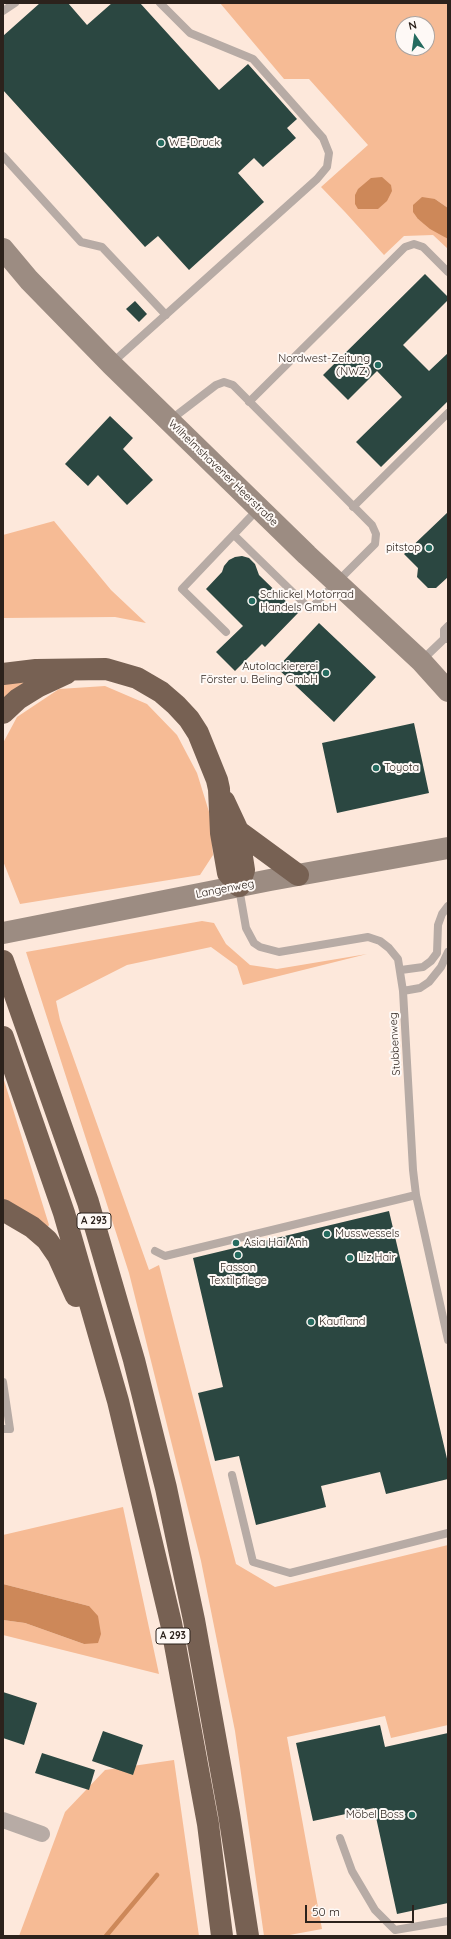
<!DOCTYPE html>
<meta charset="utf-8">
<style>
body{margin:0}
#map{position:relative;width:451px;height:1939px;overflow:hidden;background:#fde8db;font-family:Quicksand,sans-serif}
canvas{display:block}
.frame{position:absolute;inset:0;border:4px solid #2c221c;pointer-events:none}
.north{position:absolute;left:395px;top:16px;width:40px;height:40px;box-sizing:border-box;background:#fef9f6;border:1px solid #aaa39f;border-radius:50%;rotate:347deg;font-size:11px;font-weight:700;line-height:16px;text-align:center;color:#2c221c}
.north::after{content:'';display:block;margin:auto;width:14px;height:18px;background:#256b5f;clip-path:polygon(50% 0,100% 100%,50% 72%,0 100%)}
.scale{position:absolute;left:305px;top:1905px;width:109px;height:18px;box-sizing:border-box;border:2px solid #2c221c;border-top:0;padding-left:5px;font-size:12px;line-height:14px;white-space:nowrap;color:#2c221c;-webkit-text-stroke:3px #fef9f6;paint-order:stroke}
</style>
<div id="map">
<canvas width="451" height="1939"></canvas>
<div class="frame"></div>
<div class="north">N</div>
<div class="scale">50 m</div>
</div>
<script>
const c = document.querySelector('canvas').getContext('2d');
c.lineJoin = 'round';
function paint(path, color) { c.fillStyle = color; c.fill(path, 'evenodd'); }
const toPath = rows => new Path2D(rows.map(r => 'M' + r).join(''));
function trace(path, color, width, dash) { c.strokeStyle = color; c.lineWidth = width; c.lineCap = dash ? 'butt' : 'round'; c.setLineDash(dash || []); c.stroke(path); }
function drawText(font, color, halo, rows, align = 'center') {
  c.font = font + ' Quicksand,sans-serif'; c.lineWidth = 4; c.setLineDash([]); c.textBaseline = 'middle'; c.strokeStyle = halo; c.fillStyle = color; for (const [text, x, y, turn = 0] of rows) {
    c.save(); c.translate(x, y); c.rotate((+turn || 0) * Math.PI / 180); c.textAlign = isNaN(turn) ? turn : align; if (halo) c.strokeText(text, 0, 0); c.fillText(text, 0, 0); c.restore();
  }
}
const green = toPath([
 [220,3,448,3,448,208,435,199,418,219,448,239,448,249,433,235,404,236,384,255,345,212,321,187,368,145,309,79,284,79],
 [403,24,427,24,427,48,403,48],
 [54,521,111,590,146,623,115,617,3,618,3,535],
 [26,682,3,701,3,684],
 [105,686,147,704,177,735,197,773,210,815,213,855,200,875,20,904,3,861,3,743,17,717,59,689],
 [202,921,214,923,226,944,250,965,277,969,367,954,243,985,237,966,211,947,127,965,56,1001,60,1020,149,1270,159,1265,236,1564,275,1587,448,1545,448,1725,391,1738,385,1716,287,1737,322,1929,284,1936,264,1936,235,1731,201,1561,129,1273,26,952],
 [3,1077,49,1225,45,1231,3,1202],
 [123,1507,159,1674,3,1635,3,1620,25,1623,84,1644,89,1606,3,1584,3,1535],
 [174,1760,199,1936,19,1936,65,1812,105,1770]
]);
const water = toPath([
 [382,177,391,185,392,191,387,201,378,209,358,209,355,204,355,195,358,189,371,178],
 [422,197,435,199,448,208,448,239,430,229,418,219,413,212,413,205],
 [3,1584,89,1606,98,1616,101,1634,98,1643,84,1644,25,1623,3,1620]
]);
const stream = toPath([
 [106,1936,157,1875]
]);
const building = toPath([
 [40,3,68,3,87,25,112,3,140,3,219,90,248,64,297,119,287,128,296,138,263,167,254,158,238,173,264,202,189,270,158,236,145,247,3,90,3,36],
 [425,274,448,297,448,300,403,345,429,371,448,353,448,401,381,467,356,442,402,397,377,371,348,400,323,375],
 [135,301,147,314,139,322,126,309],
 [110,416,133,438,123,449,153,480,127,505,98,475,88,486,65,464],
 [448,512,448,577,436,588,428,588,417,577,418,568,404,554],
 [242,556,249,558,255,564,259,575,298,613,265,647,262,644,235,671,216,652,243,626,206,589,222,572,224,566,229,560,235,557],
 [319,623,376,677,334,722,277,668],
 [414,723,429,793,337,813,322,743],
 [389,1211,448,1463,448,1479,386,1494,380,1472,321,1486,326,1507,256,1525,239,1456,215,1461,198,1393,223,1387,193,1258],
 [3,1692,37,1703,24,1745,3,1738],
 [380,1725,385,1747,448,1733,448,1903,397,1914,374,1808,313,1821,296,1743],
 [103,1731,143,1745,133,1775,92,1761],
 [42,1753,95,1770,89,1790,35,1773]
]);
const lane = toPath([
 [3,11,15,3],
 [3,156,81,242,102,247,166,315],
 [112,363,317,179,327,167,329,153,323,138,253,59,190,33,160,3],
 [249,402,405,247,414,244,423,247,448,272],
 [169,421,216,385,224,382,233,385,372,525,376,534,375,544,310,609,234,535],
 [353,507,448,413],
 [226,632,182,589,258,509],
 [444,639,444,630,448,626],
 [421,661,444,639,448,639],
 [239,888,246,928,254,943,260,947,279,952,368,937,380,941,389,948,398,959,403,991,413,1170,416,1195,448,1340],
 [401,970,423,967,431,961,437,953,438,925,442,914,448,906],
 [403,991,420,988,429,982,441,967,448,952],
 [155,1251,165,1256,416,1195],
 [3,1382,10,1429,3,1429],
 [232,1475,253,1562,290,1573,448,1533],
 [340,1838,352,1871,375,1910,395,1930,448,1921]
]);
const street = toPath([
 [3,1820,42,1834]
]);
const secondary = toPath([
 [3,249,29,280,111,364,307,555,421,661,448,691],
 [3,933,270,880,448,848]
]);
const highway = toPath([
 [3,674,36,670,106,669,137,678,161,692,176,705,189,719,198,733,217,780,219,789,221,833,228,873,239,886],
 [3,713,18,699,39,686,67,673],
 [224,801,238,831,244,870,239,886],
 [238,831,298,875],
 [3,961,88,1202,134,1360,166,1488,194,1620,229,1814,248,1936],
 [3,1037,64,1213,118,1401,171,1623,208,1824,222,1936],
 [3,1210,32,1227,47,1240,58,1256,76,1296]
]);
const markers = [
 [161,143,4,"#256b5f"],
 [378,365,4,"#256b5f"],
 [429,548,4,"#256b5f"],
 [252,601,4,"#256b5f"],
 [326,673,4,"#256b5f"],
 [376,768,4,"#256b5f"],
 [327,1234,4,"#256b5f"],
 [236,1243,4,"#256b5f"],
 [238,1255,4,"#256b5f"],
 [350,1258,4,"#256b5f"],
 [311,1322,4,"#256b5f"],
 [412,1815,4,"#256b5f"]
];
const shields = [
 [94,1221,34],
 [173,1636,34]
];
const shieldNames = [
 ["A 293",94,1221],
 ["A 293",173,1636]
];
const poiNames = [
 ["WE-Druck",169,143],
 ["Nordwest-Zeitung",370,359,"right"],
 ["(NWZ)",370,372,"right"],
 ["pitstop",421,548,"right"],
 ["Schlickel Motorrad",260,595],
 ["Handels GmbH",260,608],
 ["Autolackiererei",318,667,"right"],
 ["Förster u. Beling GmbH",318,680,"right"],
 ["Toyota",384,768],
 ["Musswessels",335,1234],
 ["Asia Hai Anh",244,1243],
 ["Liz Hair",358,1258],
 ["Fasson",238,1268,"center"],
 ["Textilpflege",238,1281,"center"],
 ["Kaufland",319,1322],
 ["Möbel Boss",404,1815,"right"]
];
const streetNames = [
 ["Wilhelmshavener Heerstraße",223,473,44],
 ["Langenweg",225,889,-11],
 ["Stubbenweg",395,1044,-93]
];
paint(green, '#f6bb95');
paint(water, '#cd8859');
trace(stream, '#cd8859', 4.5);
paint(building, '#2b4741');
trace(lane, '#b7aba5', 8);
trace(street, '#b7aba5', 16);
trace(secondary, '#9c8c82', 22);
trace(highway, '#776153', 22);
for (const [x, y, r, color] of markers) { const dot = new Path2D(); dot.arc(x, y, r, 0, 2 * Math.PI); c.fillStyle = color; c.fill(dot); trace(dot, '#fef9f6', 1.5); }
for (const [x, y, w] of shields) { const box = new Path2D(); box.roundRect(x - w / 2, y - 8, w, 16, 3); c.fillStyle = '#fef9f6'; c.fill(box); trace(box, '#2c221c', 1); }
drawText('bold 10px', '#2c221c', null, shieldNames);
drawText('11px', '#2c221c', '#fef9f6', poiNames, 'left');
drawText('11px', '#2c221c', '#fef9f6', streetNames);
</script>
